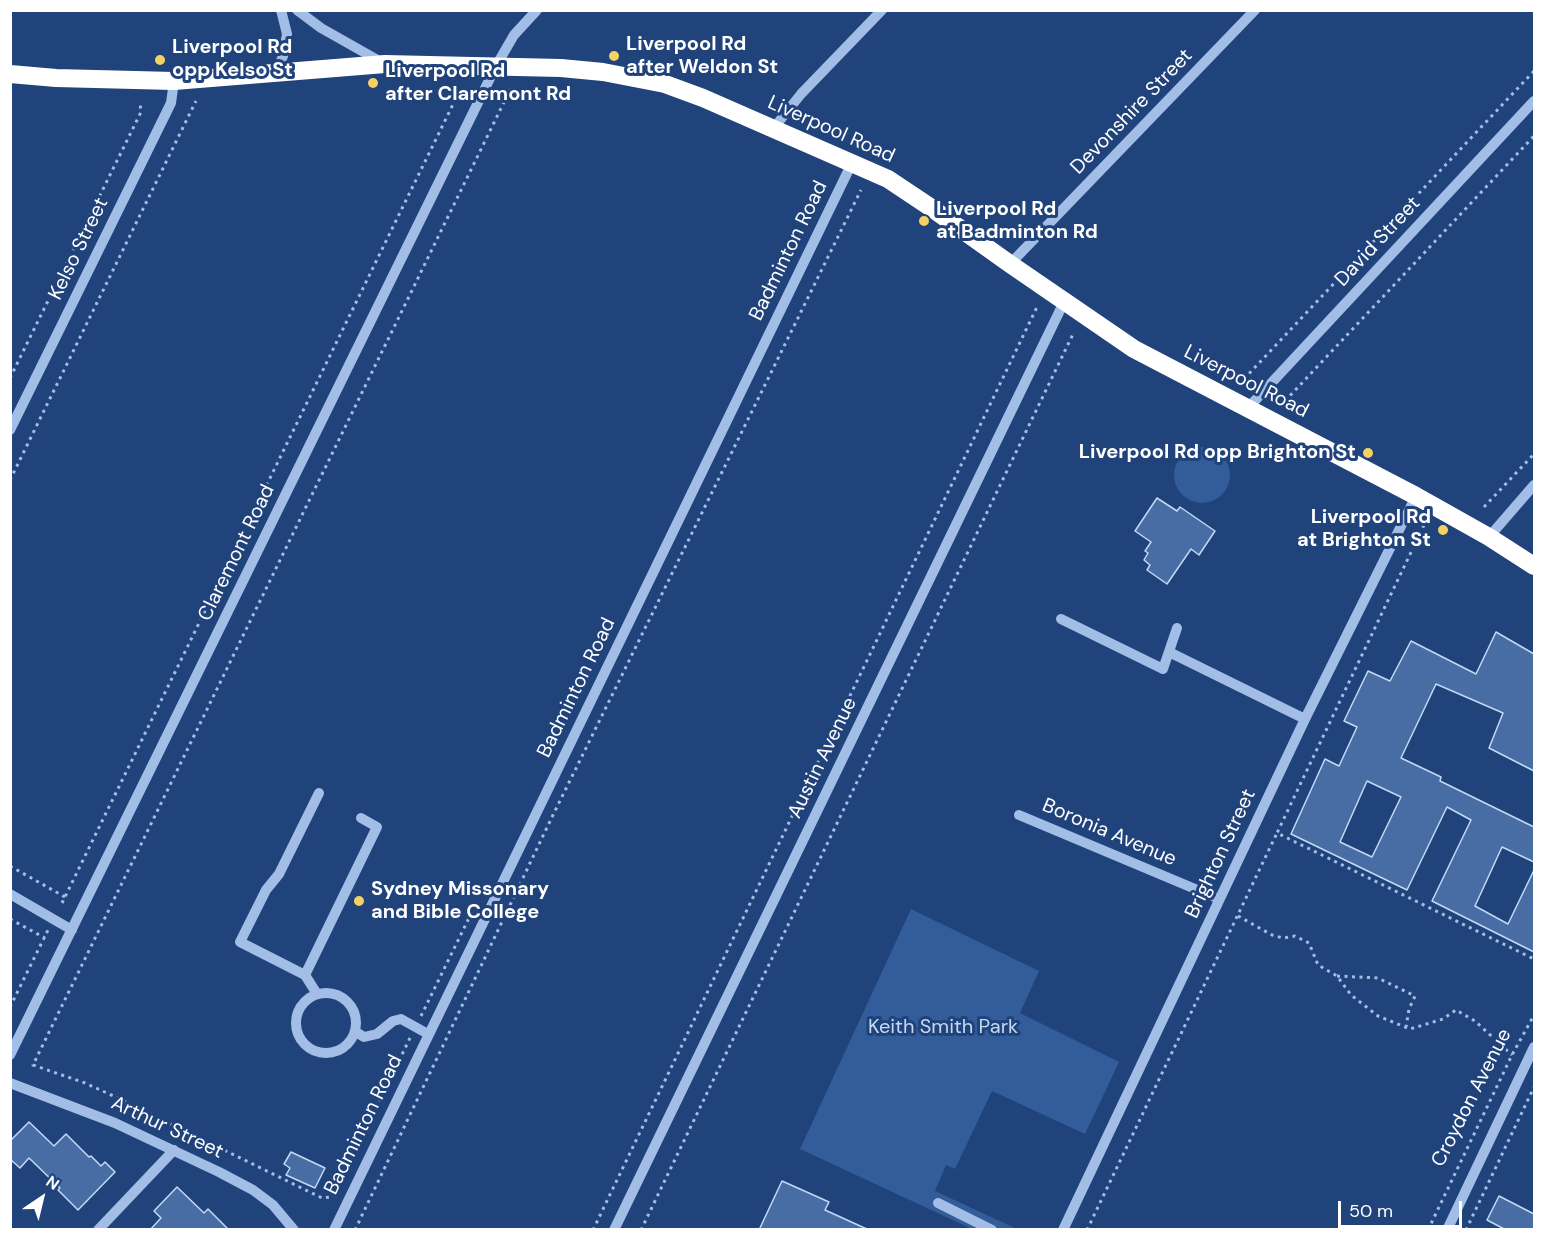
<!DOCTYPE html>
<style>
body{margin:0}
#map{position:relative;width:1545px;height:1240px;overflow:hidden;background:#20437b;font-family:"DM Sans",sans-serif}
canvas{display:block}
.frame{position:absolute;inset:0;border:12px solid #fff;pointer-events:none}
.north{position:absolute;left:12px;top:1168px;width:60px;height:60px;-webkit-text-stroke:4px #20437b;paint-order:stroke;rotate:35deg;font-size:16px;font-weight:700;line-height:24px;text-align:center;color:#fff}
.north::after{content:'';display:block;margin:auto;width:21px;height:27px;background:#fff;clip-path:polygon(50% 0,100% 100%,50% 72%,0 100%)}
.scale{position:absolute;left:1338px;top:1201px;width:124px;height:27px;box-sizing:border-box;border:3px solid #fff;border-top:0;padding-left:8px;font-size:18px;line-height:21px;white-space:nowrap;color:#fff;-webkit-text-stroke:4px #20437b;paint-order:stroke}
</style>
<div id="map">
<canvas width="1545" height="1240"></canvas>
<div class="frame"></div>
<div class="north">N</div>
<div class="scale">50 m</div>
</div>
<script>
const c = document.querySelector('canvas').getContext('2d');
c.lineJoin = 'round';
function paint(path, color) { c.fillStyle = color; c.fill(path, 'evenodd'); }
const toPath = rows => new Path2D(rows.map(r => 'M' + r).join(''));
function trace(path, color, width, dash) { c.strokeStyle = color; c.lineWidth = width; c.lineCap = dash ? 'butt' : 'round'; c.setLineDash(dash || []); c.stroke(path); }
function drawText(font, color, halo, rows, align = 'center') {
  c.font = font + ' "DM Sans",sans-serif'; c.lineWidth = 6; c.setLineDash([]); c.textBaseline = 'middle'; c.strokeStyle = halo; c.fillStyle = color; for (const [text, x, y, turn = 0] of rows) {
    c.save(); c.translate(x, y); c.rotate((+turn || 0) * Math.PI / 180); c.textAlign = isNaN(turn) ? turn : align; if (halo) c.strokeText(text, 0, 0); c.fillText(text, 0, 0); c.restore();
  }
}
const green = toPath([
 '1174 475a28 28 0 1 1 56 0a28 28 0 1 1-56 0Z',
 [911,909,1039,971,1020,1013,1119,1062,1085,1134,992,1091,955,1169,946,1165,935,1191,1017,1229,972,1229,800,1149]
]);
const building = toPath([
 [1157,498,1177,511,1180,507,1215,531,1199,555,1191,549,1167,584,1147,570,1150,565,1144,560,1148,553,1145,551,1151,542,1135,531,1157,498],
 [1496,632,1534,654,1534,771,1489,748,1503,713,1436,684,1401,758,1441,777,1440,781,1534,827,1534,862,1502,847,1475,906,1508,924,1534,870,1534,952,1432,901,1471,820,1447,807,1407,890,1291,834,1325,759,1339,766,1357,727,1344,721,1368,671,1390,681,1411,641,1476,674,1496,632],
 [1367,781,1401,797,1372,857,1340,842,1367,781],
 [29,1122,54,1146,66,1134,89,1157,91,1156,101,1166,105,1162,115,1172,78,1210,58,1190,60,1188,29,1158,20,1168,10,1159,10,1141,29,1122],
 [291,1152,325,1168,315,1188,286,1175,290,1168,284,1164,291,1152],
 [782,1181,829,1202,825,1210,869,1230,759,1230,782,1181],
 [177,1187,204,1213,208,1209,229,1230,150,1230,161,1218,154,1211,177,1187],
 [1499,1196,1534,1214,1534,1230,1506,1230,1487,1220,1499,1196]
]);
const path = toPath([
 [503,90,510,90],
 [10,378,141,112,140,103],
 [1244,379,1534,71],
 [1285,401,1534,136],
 [10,480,196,101],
 [1484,507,1534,454],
 [1424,525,1277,833,1534,959],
 [10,866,65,897],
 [62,903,461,88],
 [1238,916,1272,935,1283,938,1295,936,1309,943,1318,965,1337,976,1351,995,1378,1016,1410,1029,1443,1019,1456,1010,1475,1021,1512,1055],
 [10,919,45,938],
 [1337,976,1378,978,1415,996,1409,1009,1406,1027],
 [10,1007,48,930],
 [421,1016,471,914],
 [410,1038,335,1193,331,1197,322,1198,120,1099,85,1083,33,1065,510,90,515,89],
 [355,1230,553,815,861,190],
 [593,1230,1037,307],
 [641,1230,1073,334],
 [1087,1230,1277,833],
 [1428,1230,1512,1055,1534,1015],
 [1466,1230,1534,1087]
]);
const minor = toPath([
 [297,10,321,28,383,63],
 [276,73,283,56,287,34,281,10],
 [773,129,801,94,882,10],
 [1010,264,1255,10],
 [1248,408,1534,101],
 [10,430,171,103,174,81],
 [1489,537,1534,485],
 [1061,619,1163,669,1177,628],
 [1169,652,1305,719],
 [1019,815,1219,899],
 [10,894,72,930],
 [305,975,240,942,266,890,279,874,319,793],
 '296 1023a30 30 0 1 1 60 0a30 30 0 1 1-60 0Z',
 [317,994,305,975,377,827,361,818],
 [356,1032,364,1037,377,1034,393,1021,401,1019,428,1034],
 [10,1055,496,66,514,35,537,10],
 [10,1083,115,1123,219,1172,253,1190,273,1205,294,1230],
 [938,1203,992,1230],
 [98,1230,174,1150],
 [334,1230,852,163],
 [614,1230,1064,302],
 [1063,1230,1305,719,1416,496],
 [1447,1230,1534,1047]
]);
const highway = toPath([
 [10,74,56,78,174,81,385,64,561,68,603,72,665,84,703,98,888,179,930,207,1010,264,1134,349,1416,496,1489,537,1534,566]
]);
const markers = [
 [614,56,6,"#f4d162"],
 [160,60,6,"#f4d162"],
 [373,83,6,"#f4d162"],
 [924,221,6,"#f4d162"],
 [1368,453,6,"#f4d162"],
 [1443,530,6,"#f4d162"],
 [359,901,6,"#f4d162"]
];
const poiNames = [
 ["Liverpool Rd",626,45],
 ["after Weldon St",626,68],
 ["Liverpool Rd",172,48],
 ["opp Kelso St",172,71],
 ["Liverpool Rd",385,72],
 ["after Claremont Rd",385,95],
 ["Liverpool Rd",936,210],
 ["at Badminton Rd",936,233],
 ["Liverpool Rd opp Brighton St",1356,453,"right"],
 ["Liverpool Rd",1431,518,"right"],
 ["at Brighton St",1431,541,"right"],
 ["Sydney Missonary",371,890],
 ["and Bible College",371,913]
];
const streetNames = [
 ["Devonshire Street",1132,112,-46],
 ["Liverpool Road",831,130,24],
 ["David Street",1378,242,-47],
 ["Kelso Street",79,249,-64],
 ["Badminton Road",789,251,-64],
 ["Liverpool Road",1246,382,27],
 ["Claremont Road",237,553,-64],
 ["Badminton Road",577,688,-64],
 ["Austin Avenue",823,758,-64],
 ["Boronia Avenue",1109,833,23],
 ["Brighton Street",1221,854,-65],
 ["Croydon Avenue",1472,1098,-63],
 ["Badminton Road",364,1125,-64],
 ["Arthur Street",167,1128,25]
];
const parkNames = [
 ["Keith Smith Park",943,1028]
];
paint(green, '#325c9a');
paint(building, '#486da5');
trace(building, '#c5d9f5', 1.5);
trace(path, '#a2bde6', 3, [3, 4.5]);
trace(minor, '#a2bde6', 10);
trace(highway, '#fff', 18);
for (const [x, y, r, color] of markers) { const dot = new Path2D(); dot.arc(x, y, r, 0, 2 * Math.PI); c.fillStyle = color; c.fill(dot); trace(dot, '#20437b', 2); }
drawText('bold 20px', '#fff', '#20437b', poiNames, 'left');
drawText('20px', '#fff', '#20437b', streetNames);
drawText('20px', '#c5d9f5', '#20437b', parkNames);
</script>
